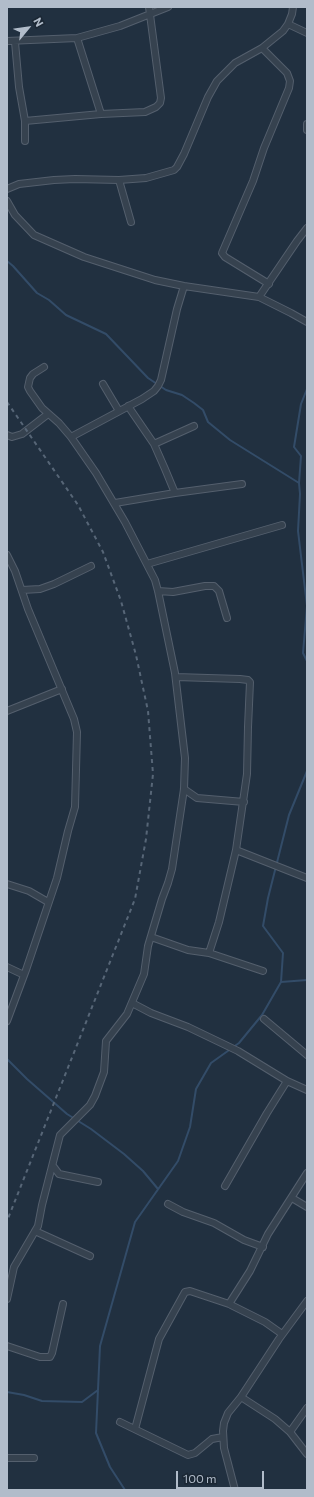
<!DOCTYPE html>
<style>
body{margin:0}
#map{position:relative;width:314px;height:1497px;overflow:hidden;background:#213040;font-family:Commissioner,sans-serif}
canvas{display:block}
.frame{position:absolute;inset:0;border:8px solid #b1bcca;pointer-events:none}
.north{position:absolute;left:8px;top:8px;width:40px;height:40px;-webkit-text-stroke:3px #1b2734;paint-order:stroke;rotate:61deg;font-size:11px;font-weight:700;line-height:16px;text-align:center;color:#b1bcca}
.north::after{content:'';display:block;margin:auto;width:14px;height:18px;background:#b1bcca;clip-path:polygon(50% 0,100% 100%,50% 72%,0 100%)}
.scale{position:absolute;left:176px;top:1471px;width:88px;height:18px;box-sizing:border-box;border:2px solid #b1bcca;border-top:0;padding-left:5px;font-size:12px;line-height:14px;white-space:nowrap;color:#b1bcca;-webkit-text-stroke:3px #1b2734;paint-order:stroke}
</style>
<div id="map">
<canvas width="314" height="1497"></canvas>
<div class="frame"></div>
<div class="north">N</div>
<div class="scale">100 m</div>
</div>
<script>
const c = document.querySelector('canvas').getContext('2d');
c.lineJoin = 'round';
const toPath = rows => new Path2D(rows.map(r => 'M' + r).join(''));
function trace(path, color, width, dash) { c.strokeStyle = color; c.lineWidth = width; c.lineCap = dash ? 'butt' : 'round'; c.setLineDash(dash || []); c.stroke(path); }
const stream = toPath([
 [7,261,13,266,37,293,49,300,66,315,106,334,148,378,166,390,182,395,194,403,203,410,208,422,230,440,299,483],
 [307,389,301,404,294,447,301,456,299,483,300,494,298,531,307,606,303,653,307,661],
 [281,982,307,980],
 [7,1059,27,1079,67,1114,91,1129,124,1154,143,1171,158,1189],
 [7,1392,24,1395,42,1401,82,1402,98,1390],
 [125,1490,110,1467,96,1433,100,1346,135,1222,178,1161,190,1127,196,1089,211,1063,239,1043,262,1015,281,982,283,953,263,926,268,898,289,815,307,771]
]);
const minor = toPath([
 [288,24,307,33],
 [77,38,101,114],
 [7,41,77,38,120,26,168,7],
 [15,42,19,87,25,121,25,141],
 [262,48,287,73,290,81,289,88,264,148,253,181,222,253,225,257,269,284],
 [25,121,101,114,145,112,156,107,160,103,161,98,149,7],
 [307,124,307,130],
 [119,180,131,222],
 [7,189,19,184,54,180,75,179,119,180,146,178,174,170,177,167,184,154,208,97,217,81,235,63,262,48,283,31,288,24,292,14,293,7],
 [7,201,15,215,34,235,84,257,155,280,184,286,259,297,291,313,307,322],
 [259,297,297,241,307,228],
 [103,384,119,411],
 [128,406,154,444,165,469,175,493],
 [7,435,12,437,22,434,48,414],
 [71,437,142,399,154,391,158,386,161,380,177,309,184,286],
 [154,444,194,426],
 [115,503,175,493,242,484],
 [7,555,15,571,28,609,74,719,77,732,75,807,68,831,57,878,26,970,7,1021],
 [147,564,282,525],
 [22,590,40,589,54,584,91,566],
 [158,591,173,592,205,586,214,586,219,591,227,618],
 [176,677,240,679,248,680,250,682,248,727,247,774,236,850,219,922,209,953],
 [7,711,62,689],
 [184,789,197,798,244,802],
 [236,850,307,878],
 [7,884,29,891,48,902],
 [151,937,188,950,209,953,263,971],
 [7,967,24,975],
 [132,1003,151,1013,188,1027,238,1051,287,1081,307,1090],
 [264,1019,307,1055],
 [53,1166,59,1174,98,1182],
 [225,1186,267,1113,287,1081],
 [292,1198,307,1207],
 [168,1204,183,1212,214,1223,244,1240,263,1247],
 [35,1231,90,1256],
 [7,1299,14,1267,38,1226,42,1205,60,1135,90,1105,95,1096,104,1072,106,1041,127,1014,144,974,148,946,162,899,168,883,172,869,184,789,185,758,175,673,158,591,155,580,125,522,96,473,71,437,59,423,42,408,30,391,28,387,30,378,33,374,44,367],
 [229,1304,250,1271,268,1234,307,1173],
 [7,1346,40,1357,50,1357,52,1353,63,1304],
 [241,1397,275,1419,290,1432,307,1454],
 [120,1422,188,1455,195,1453,212,1439,223,1437],
 [135,1429,159,1339,185,1292,190,1291,229,1304,265,1322,282,1334],
 [290,1432,307,1408],
 [7,1458,34,1458],
 [235,1490,224,1448,223,1431,224,1423,228,1413,241,1397,279,1339,307,1301]
]);
const rail = toPath([
 [7,402,78,505,103,552,121,601,136,655,148,711,153,774,146,839,135,899,7,1221]
]);
trace(stream, '#334c68', 2);
trace(minor, '#545f6d', 8);
trace(minor, '#36424f', 6);
trace(rail, '#576677', 2, [4, 4]);
</script>
